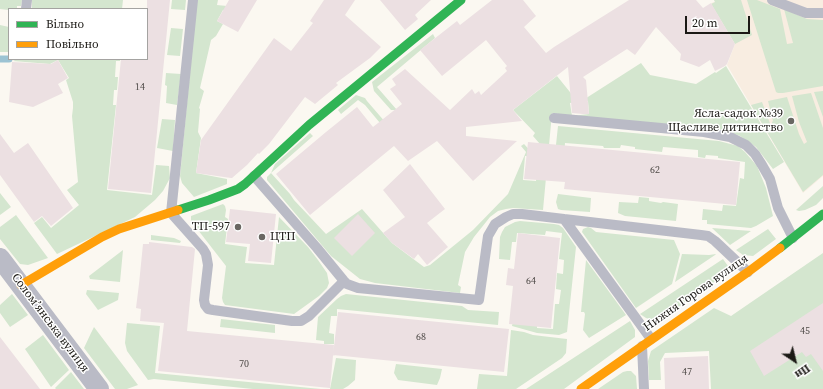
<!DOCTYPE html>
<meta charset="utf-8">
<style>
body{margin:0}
#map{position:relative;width:823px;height:389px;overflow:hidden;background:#fbf8f1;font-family:"Source Serif 4",serif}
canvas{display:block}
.legend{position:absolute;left:8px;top:8px;width:140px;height:52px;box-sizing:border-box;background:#fff;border:1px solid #a4a3a1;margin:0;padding:5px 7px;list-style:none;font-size:12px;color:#1b1915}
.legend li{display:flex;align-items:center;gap:8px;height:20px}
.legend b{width:20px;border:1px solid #a4a3a1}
.north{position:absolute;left:775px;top:341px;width:40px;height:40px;-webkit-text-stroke:3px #fff;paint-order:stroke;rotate:145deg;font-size:11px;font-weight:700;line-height:16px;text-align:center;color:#1b1915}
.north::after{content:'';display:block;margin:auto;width:14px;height:18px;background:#1b1915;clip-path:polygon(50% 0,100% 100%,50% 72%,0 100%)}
.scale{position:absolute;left:685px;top:16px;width:65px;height:18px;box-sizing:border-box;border:2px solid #1b1915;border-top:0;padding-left:5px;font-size:12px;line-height:14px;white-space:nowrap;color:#1b1915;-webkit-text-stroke:3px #fff;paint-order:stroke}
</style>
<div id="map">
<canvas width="823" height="389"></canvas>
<ul class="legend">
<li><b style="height:5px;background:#30b455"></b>Вільно</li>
<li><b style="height:5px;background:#ff9f0a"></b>Повільно</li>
</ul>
<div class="north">Пн</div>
<div class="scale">20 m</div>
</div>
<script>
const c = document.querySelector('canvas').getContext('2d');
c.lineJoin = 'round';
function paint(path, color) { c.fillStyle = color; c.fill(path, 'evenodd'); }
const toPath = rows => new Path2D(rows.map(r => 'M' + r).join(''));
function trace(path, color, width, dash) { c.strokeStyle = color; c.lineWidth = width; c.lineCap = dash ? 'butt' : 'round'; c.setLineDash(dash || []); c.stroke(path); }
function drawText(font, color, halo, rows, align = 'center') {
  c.font = font + ' "Source Serif 4",serif'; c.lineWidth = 3; c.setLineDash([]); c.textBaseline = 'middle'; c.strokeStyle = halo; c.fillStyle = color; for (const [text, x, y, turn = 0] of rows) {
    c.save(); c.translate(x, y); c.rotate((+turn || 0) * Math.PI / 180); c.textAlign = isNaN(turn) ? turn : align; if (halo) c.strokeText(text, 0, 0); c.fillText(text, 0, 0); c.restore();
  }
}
const education = toPath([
 [714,0,823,0,823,176,803,193,727,65,735,44,711,3,715,2]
]);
const green = toPath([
 [0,0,22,0,21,6,17,6,17,9,9,9,9,10,0,9],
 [32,0,123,0,122,9,32,9],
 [172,0,186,0,185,10,171,9],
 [197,0,218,0,217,5,227,6,225,10,223,10,217,21,223,24,216,36,211,40,200,88,204,91,199,108,200,109,198,132,201,138,196,173,227,179,227,184,194,197,182,183,180,176],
 [714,0,741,0,752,35,735,44,711,4,715,2],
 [747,0,757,0,780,9,787,44,793,43,784,9,807,19,823,20,823,86,783,93,778,93,776,92],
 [0,25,9,27,9,52,0,52],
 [171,28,183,29,180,56,167,55],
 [433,34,435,38,377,87,397,110,391,110,374,91,372,82],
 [17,59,120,59,120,61,116,61,115,77,118,77,117,90,114,90,113,105,116,105,107,190,152,195,156,165,169,166,170,178,163,191,155,200,135,217,57,254,34,223,42,217,51,228,79,205,67,190,78,182,72,116,73,108,73,102,66,80,69,78,58,60,50,64,13,61],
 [641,63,650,75,696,84,715,72,716,73,726,66,784,162,773,169,756,147,740,136,722,130,600,118,578,117,552,113,543,210,513,208,506,209,498,211,490,217,474,237,465,252,458,285,461,287,460,293,375,283,360,279,331,256,267,180,267,177,271,173,275,164,310,133,313,136,271,173,290,194,294,200,326,234,362,209,392,243,424,267,430,265,473,230,508,194,526,152,521,146,524,144,536,157,525,156,523,180,536,181,538,159,546,151,533,136,535,133,513,110,557,76,578,102,570,103,572,116,589,114,588,101,580,102],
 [166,73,181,74,177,105,166,103,167,86,165,85],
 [823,91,823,117,814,92],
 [811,93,823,128,823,175,803,192,751,105,762,102,771,126,772,125,772,122,773,121,768,101,787,97,799,134,804,144,807,142,799,122,792,96],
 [356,95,365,98,367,101,399,138,395,141,365,105,358,100,341,114,338,110],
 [162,119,175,120,173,151,157,148],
 [558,126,719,141,738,146,745,152,757,166,766,188,773,216,756,226,751,228,707,224,707,220,702,220,703,209,722,211,723,205,736,206,740,178,744,179,745,162,718,158,718,156,706,155,705,158,698,157,698,150,663,147,662,152,635,149,635,147,621,145,620,148,604,148,603,146,565,143,563,171,553,173],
 [823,186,823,198,816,205,805,210,799,211,796,210],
 [0,193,11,207,0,215],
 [558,194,591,198,590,212,561,210,558,209,556,202],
 [639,197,649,198,649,201,661,203,663,202,678,204,676,221,625,216,618,213,619,202,638,203],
 [223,204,225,206,226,210,225,217,228,219,225,244,247,247,245,263,274,265,279,217,308,247,318,260,327,273,329,283,327,288,319,296,294,314,225,305,223,302,222,298,226,266,191,221,191,216],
 [16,215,48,258,28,265,20,264,0,239,0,227],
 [520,221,554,224,559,225,563,228,576,247,567,332,559,335,537,333,512,326,513,321,537,324,537,328,553,329,555,304,559,304,561,290,556,289,557,273,563,274,564,260,559,259,562,233,546,231,545,235,517,233,516,242,512,242,510,260,499,259,500,237,502,232,505,227,515,222],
 [588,227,591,228,596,232,674,240,680,254,672,284,636,308,582,232,583,229],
 [712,228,751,231,730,245],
 [768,229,776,239,753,256,743,255,736,250],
 [151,235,174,238,181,241,180,243,151,240],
 [123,250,120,282,90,279,89,276],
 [823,253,823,389,711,389,709,351,665,353,660,362,661,380,649,380,648,361,651,351,714,308,731,316],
 [682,254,709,255,716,254,715,255,675,282],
 [723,259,728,266,728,269,726,274,663,318,660,319,652,320,646,318,640,314],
 [586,260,626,315,589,338,583,330,585,314,584,312,581,312],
 [87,290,119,293,118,300,98,310,86,294],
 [12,294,28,315,10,327,0,313,0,305],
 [346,294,462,306,468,310,499,312,498,325,337,309,337,316,331,316,329,333,334,334,334,344,324,344,324,341,316,340,318,317,337,299,341,296],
 [221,319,275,325,275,333,220,327],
 [630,321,635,330,635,337,564,389,526,389],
 [127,323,160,326,155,373,321,389,253,389,154,379,148,380,127,351,125,343],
 [94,327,138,385,127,389,115,389,84,348,91,333],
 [511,330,524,332,533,335,567,339,566,353,562,358,516,389,477,389,479,374,507,376],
 [43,335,69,370,51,387,25,349],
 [336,358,356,360,355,380,348,386,343,389,330,389],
 [396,364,442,369,440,378,437,385,398,380,394,373],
 [627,371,631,371,636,376,637,389,598,389,623,372],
 [71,372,84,389,56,389,55,388]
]);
const stream = toPath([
 [0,59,9,59]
]);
const building = toPath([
 [147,0,170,0,151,193,108,189,121,59,147,59],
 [229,0,257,0,238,32,217,21],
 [324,0,355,0,345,15,381,47,370,58,336,83,338,85,315,104,305,97,269,144,259,154,258,153,247,165,232,178,231,178,196,173,201,140,274,38,291,51,313,23,310,21],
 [380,0,431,0,415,15,418,19,405,30],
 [492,0,523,0,536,16,524,27,546,53,554,47,629,0,696,0,703,8,711,3,735,44,727,64,725,66,715,71,710,60,699,67,680,60,681,54,656,27,635,55,627,49,583,77,586,80,589,114,583,114,572,113,568,67,513,110,522,121,466,127,466,136,517,141,473,181,437,141,408,161,394,146,310,215,276,174,326,132,357,107,373,127,402,104,390,89,396,85,392,79,405,69,450,110,472,89,475,94,479,91,481,95,507,71,505,68,507,66,486,40,442,76,420,50,457,21,460,25],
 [58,60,68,78,58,84,63,93,33,107,9,102,12,62,51,64],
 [0,134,14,153,28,143,73,208,51,226,42,216,34,222,0,175],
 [528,142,740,162,736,205,564,189,565,182,524,179],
 [410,164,445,209,427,223,448,247,427,265,418,254,414,259,392,243,383,233,405,217,383,190],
 [230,209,276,214,271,263,248,261,250,244,226,242],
 [358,214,375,233,352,256,334,238],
 [518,233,560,238,551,328,509,324,513,286,506,285,508,268,514,269],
 [149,242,192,247,195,249,187,331,334,345,330,388,158,371,164,323,140,321,141,309,136,308,139,284,143,244,149,244],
 [823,303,823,371,811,354,806,357,802,352,764,376,750,351],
 [338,312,509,329,504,372,333,355],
 [0,337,40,389,0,389],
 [708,356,709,389,665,389,664,358]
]);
const lane = toPath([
 [193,0,171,213,203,249,206,254,208,265,204,300,205,305,208,309,213,310,292,321,301,321,309,316,344,281],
 [772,0,806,13,823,13],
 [26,9,27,0],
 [554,118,704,132,730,137,746,145,755,154,762,165,770,179,778,208,793,238],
 [254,176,317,248,344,281,347,284,358,288,479,300,488,236,495,224,506,217,513,214,522,214,564,219,651,339],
 [564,219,701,235,708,236,715,241,748,272],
 [642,346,644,389]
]);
const street = toPath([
 [0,258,99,389]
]);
const fast = toPath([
 [178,210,209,200,238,189,245,184,309,125,461,0],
 [780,248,823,214]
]);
const slow = toPath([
 [21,285,102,237,119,229,178,210],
 [581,389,748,272,780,248]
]);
const markers = [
 [791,121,4,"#696762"],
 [238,227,4,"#696762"],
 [262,237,4,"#696762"]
];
const numberNames = [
 ["14",140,87],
 ["62",655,170],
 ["64",531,281],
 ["45",805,331],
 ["68",421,337],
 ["70",244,364],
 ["47",687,372]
];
const poiNames = [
 ["Ясла-садок №39",783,114],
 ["Щасливе дитинство",783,128],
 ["ТП-597",230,227],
 ["ЦТП",270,237,"left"]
];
const streetNames = [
 ["Нижня Горова вулиця",696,293,-35],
 ["Соломʼянська вулиця",50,323,53]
];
paint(education, '#f8ede1');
paint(green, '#d4e6cf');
trace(stream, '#9cc3d3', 7);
paint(building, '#ece0e2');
trace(lane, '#babbc6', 10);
trace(street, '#babbc6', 20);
trace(fast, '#30b455', 9);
trace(slow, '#ff9f0a', 9);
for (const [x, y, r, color] of markers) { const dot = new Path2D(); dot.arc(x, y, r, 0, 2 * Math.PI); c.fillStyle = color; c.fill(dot); trace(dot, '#fff', 1.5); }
drawText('10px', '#4f4b48', null, numberNames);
drawText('12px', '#1b1915', '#fff', poiNames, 'right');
drawText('12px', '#1b1915', '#fff', streetNames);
</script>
